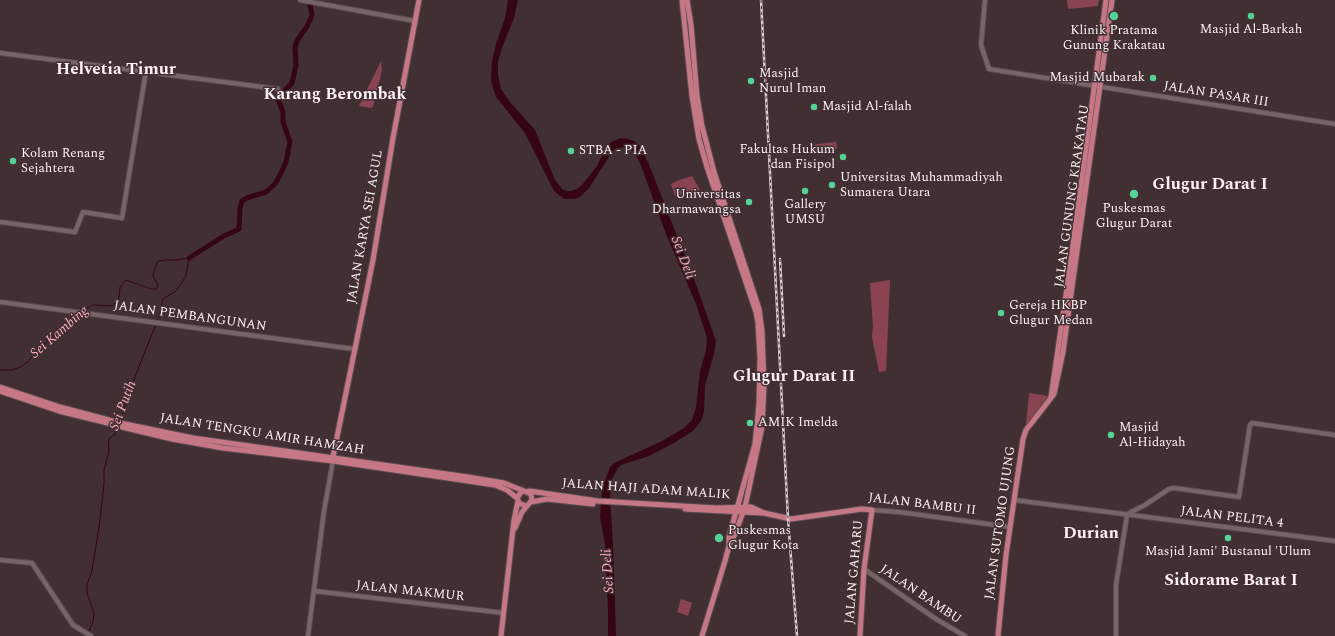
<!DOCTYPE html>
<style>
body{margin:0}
canvas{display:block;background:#412f32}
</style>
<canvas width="1335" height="636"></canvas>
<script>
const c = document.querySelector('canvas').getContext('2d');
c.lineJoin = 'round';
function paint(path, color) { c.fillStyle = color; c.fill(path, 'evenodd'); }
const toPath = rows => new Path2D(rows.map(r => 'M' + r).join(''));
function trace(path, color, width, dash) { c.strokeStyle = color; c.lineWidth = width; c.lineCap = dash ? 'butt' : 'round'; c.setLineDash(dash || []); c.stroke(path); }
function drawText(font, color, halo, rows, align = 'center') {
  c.font = font + ' Spectral,serif'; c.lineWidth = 3; c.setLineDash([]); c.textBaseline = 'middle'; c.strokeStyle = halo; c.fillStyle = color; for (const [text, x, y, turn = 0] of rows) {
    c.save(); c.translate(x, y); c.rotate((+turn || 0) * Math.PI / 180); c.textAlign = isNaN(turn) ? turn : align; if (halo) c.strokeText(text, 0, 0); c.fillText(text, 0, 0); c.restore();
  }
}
const green = toPath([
 [1067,0,1099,0,1098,6,1068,9],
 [381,61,382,70,373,107,371,108,359,106],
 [836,142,837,149,811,152,810,145],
 [692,176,700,190,675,196,671,184,677,181],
 [890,280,886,371,879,372,872,337,873,326,870,283],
 [1029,393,1049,396,1027,427,1026,424],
 [681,599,692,603,688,616,677,612]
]);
const water = toPath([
 [508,0,518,0,514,18,503,45,498,61,498,75,501,89,510,102,535,130,555,180,562,189,567,191,571,191,577,189,582,185,597,166,607,146,611,142,621,138,627,139,634,141,639,145,648,162,693,276,716,341,714,354,705,385,704,411,702,419,698,425,693,431,674,443,649,456,621,465,618,468,612,479,610,497,613,543,616,636,608,636,608,612,605,545,600,517,602,489,610,467,614,463,662,441,684,428,692,420,696,407,700,371,706,351,707,338,696,304,666,234,640,163,634,152,625,147,614,149,589,188,580,197,574,199,564,199,554,191,525,133,496,97,491,81,492,61,496,44,505,18]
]);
const stream = toPath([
 [84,311,87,308,93,305,113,306,119,298,120,287,126,280,151,289,155,289,157,288,158,285,153,276,155,267,158,261,165,260,176,260,189,258,186,276,176,291,163,299,161,309,157,321],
 [0,370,12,370,20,367,29,361,35,351,47,342,54,334,80,315],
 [121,420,127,397,156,324],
 [88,633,93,622,94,613,87,593,87,584,92,571,99,527,104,484,104,470,109,451,108,442,110,438,115,434,119,425]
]);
const river = toPath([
 [189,258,224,236,239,229,240,208,242,201,247,198,266,192,275,184,279,177,286,162,290,142,283,122,283,112,278,99,279,97,292,83,296,65,295,47,298,39,306,28,311,18,312,14,310,5,312,0]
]);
const minor = toPath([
 [300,0,415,21],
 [985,0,981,45,989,69,1335,124],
 [0,53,278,89],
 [0,222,75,232,83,212,122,218,146,71],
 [0,302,354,349],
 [1014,500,1335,541],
 [872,510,899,512,1010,527],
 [1127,515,1131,512,1145,505,1169,489,1174,488,1239,497,1250,425,1252,423,1335,435],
 [0,560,32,563,73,625,91,636],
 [864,569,936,619,965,636],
 [314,591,504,613],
 [308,636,324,511,333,461],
 [1116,636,1116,585,1127,515]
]);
const major = toPath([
 [682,0,692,96,699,139,707,167,756,312,758,323,760,358,759,404,755,444,729,537,729,546,725,561,702,636],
 [687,0,691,25,697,96,702,126,714,172,759,309,762,331,764,386,762,427,745,507,735,534,729,546],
 [0,387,60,407,120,423,193,438,468,477,504,483,524,491],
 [0,391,59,411,112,424],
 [1051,397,1070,267,1106,0],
 [122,427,172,439,223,448,333,461,495,485,507,490,517,498],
 [333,457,373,260,393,138,419,0],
 [529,491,598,501,716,508,751,507,764,513,791,519,862,509,872,510,864,569,860,636],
 [531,502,547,499,593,504],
 [685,509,763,513],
 [515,528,522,512,532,500,531,494,524,491,521,492,517,498,519,503,526,506],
 [501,636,514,520,518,501],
 [998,636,1006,555,1023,439,1026,430,1054,394,1063,352,1112,0]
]);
const rail = toPath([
 [761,0,788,519,797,636],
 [780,259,784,336]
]);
const markers = [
 [1114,16,5,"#54d395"],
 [1251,16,4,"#54d395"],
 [1153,78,4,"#54d395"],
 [751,81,4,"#54d395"],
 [814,107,4,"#54d395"],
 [571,151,4,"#54d395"],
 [843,157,4,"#54d395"],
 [13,161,4,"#54d395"],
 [832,185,4,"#54d395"],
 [805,191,4,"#54d395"],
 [1134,194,5,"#54d395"],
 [749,202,4,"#54d395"],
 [1001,313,4,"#54d395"],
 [750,423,4,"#54d395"],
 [1111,435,4,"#54d395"],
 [719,538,5,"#54d395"],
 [1228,538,4,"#54d395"]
];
const poiNames = [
 ["Masjid Al-Barkah",1251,30,"center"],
 ["Klinik Pratama",1114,31,"center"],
 ["Gunung Krakatau",1114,46,"center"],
 ["Masjid",759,74],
 ["Nurul Iman",759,89],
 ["Masjid Mubarak",1145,78,"right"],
 ["Masjid Al-falah",822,107],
 ["Fakultas Hukum",835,150,"right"],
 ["dan Fisipol",835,165,"right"],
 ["STBA - PIA",579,151],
 ["Kolam Renang",21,154],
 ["Sejahtera",21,169],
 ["Universitas Muhammadiyah",840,178],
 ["Sumatera Utara",840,193],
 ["Universitas",741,195,"right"],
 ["Dharmawangsa",741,210,"right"],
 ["Gallery",805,205,"center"],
 ["UMSU",805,220,"center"],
 ["Puskesmas",1134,209,"center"],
 ["Glugur Darat",1134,224,"center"],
 ["Gereja HKBP",1009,306],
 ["Glugur Medan",1009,321],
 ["AMIK Imelda",758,423],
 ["Masjid",1119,428],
 ["Al-Hidayah",1119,443],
 ["Puskesmas",728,531],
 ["Glugur Kota",728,546],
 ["Masjid Jami' Bustanul 'Ulum",1228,552,"center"]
];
const streetNames = [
 ["JALAN PASAR III",1216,95,9],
 ["JALAN GUNUNG KRAKATAU",1073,196,-82],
 ["JALAN KARYA SEI AGUL",366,227,-80],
 ["JALAN PEMBANGUNAN",190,317,8],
 ["JALAN TENGKU AMIR HAMZAH",262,435,9],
 ["JALAN HAJI ADAM MALIK",646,490,4],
 ["JALAN BAMBU II",922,505,7],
 ["JALAN PELITA 4",1232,518,7],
 ["JALAN SUTOMO UJUNG",1001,523,-82],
 ["JALAN GAHARU",855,572,-85],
 ["JALAN MAKMUR",410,592,6],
 ["JALAN BAMBU",920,595,34]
];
const waterNames = [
 ["Sei Deli",682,258,69],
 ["Sei Kambing",60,333,-41],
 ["Sei Putih",124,406,-69],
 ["Sei Deli",609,571,-94]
];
const districtNames = [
 ["Helvetia Timur",116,71],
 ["Karang Berombak",335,96],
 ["Glugur Darat I",1210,186],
 ["Glugur Darat II",794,378],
 ["Durian",1091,535],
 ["Sidorame Barat I",1231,582]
];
paint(green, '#8a4451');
paint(water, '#350513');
trace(stream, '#350513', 1);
trace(river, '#350513', 5);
trace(minor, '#5b4b4e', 6);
trace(major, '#5b4b4e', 7);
trace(minor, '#786466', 4);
trace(major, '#c57785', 5);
trace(rail, '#dcced1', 2.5);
trace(rail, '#412f32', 1, [3]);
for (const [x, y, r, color] of markers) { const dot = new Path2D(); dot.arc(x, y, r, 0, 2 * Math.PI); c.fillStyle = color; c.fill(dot); trace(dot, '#412f32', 1.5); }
drawText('13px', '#fcf0f2', '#412f32', poiNames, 'left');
drawText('13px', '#fcf0f2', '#412f32', streetNames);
drawText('italic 14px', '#feaebb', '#412f32', waterNames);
drawText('bold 17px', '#fcf0f2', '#412f32', districtNames);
</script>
